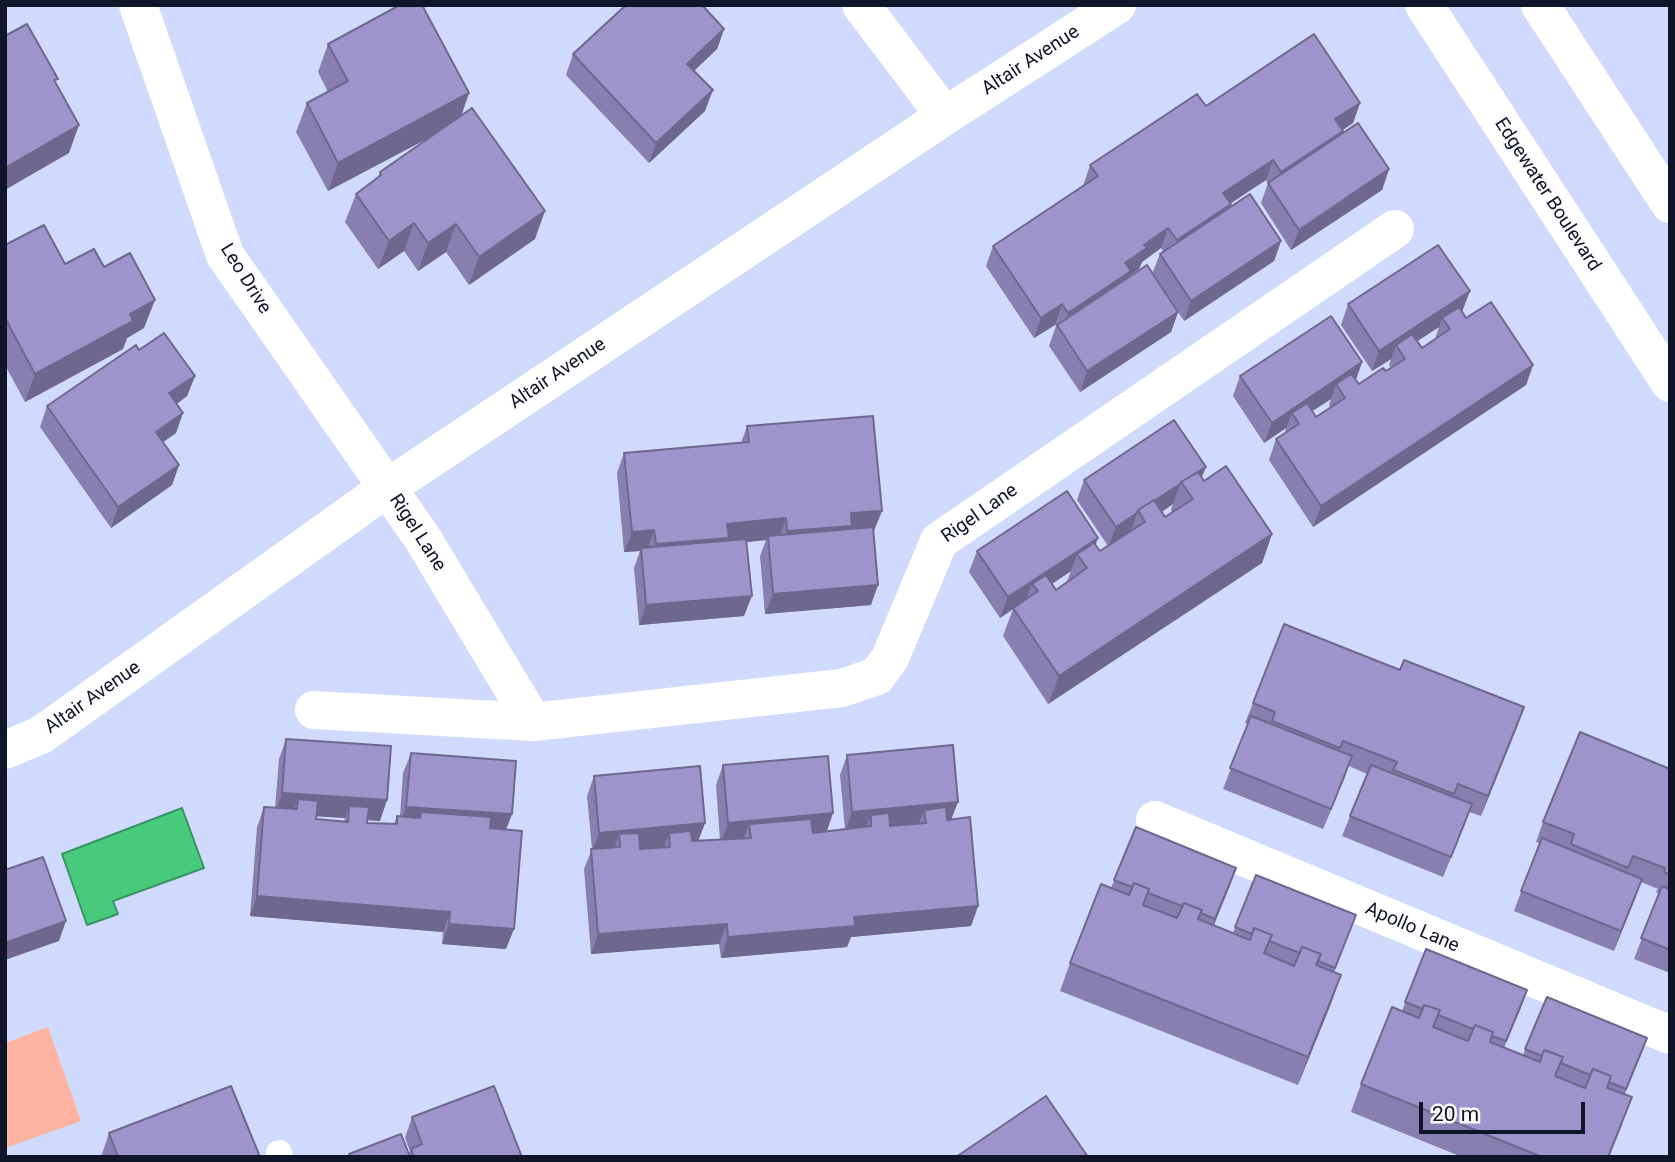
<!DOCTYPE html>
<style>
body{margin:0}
#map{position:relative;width:1675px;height:1162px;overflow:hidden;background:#d0dafd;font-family:Roboto,sans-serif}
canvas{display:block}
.frame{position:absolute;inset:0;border:7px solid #111529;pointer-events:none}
.scale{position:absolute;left:1419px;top:1102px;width:166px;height:32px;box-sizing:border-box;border:4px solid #111529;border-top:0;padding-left:9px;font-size:21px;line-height:24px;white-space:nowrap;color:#111529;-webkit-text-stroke:5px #fcfcfc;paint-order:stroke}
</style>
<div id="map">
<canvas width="1675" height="1162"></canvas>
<div class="frame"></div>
<div class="scale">20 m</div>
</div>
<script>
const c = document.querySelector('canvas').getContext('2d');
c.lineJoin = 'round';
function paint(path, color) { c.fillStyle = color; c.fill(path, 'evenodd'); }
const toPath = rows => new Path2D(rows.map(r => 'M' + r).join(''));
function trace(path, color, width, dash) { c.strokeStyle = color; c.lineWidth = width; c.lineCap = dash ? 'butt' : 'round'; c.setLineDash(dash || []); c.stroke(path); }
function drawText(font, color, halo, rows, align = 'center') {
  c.font = font + ' Roboto,sans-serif'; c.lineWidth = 5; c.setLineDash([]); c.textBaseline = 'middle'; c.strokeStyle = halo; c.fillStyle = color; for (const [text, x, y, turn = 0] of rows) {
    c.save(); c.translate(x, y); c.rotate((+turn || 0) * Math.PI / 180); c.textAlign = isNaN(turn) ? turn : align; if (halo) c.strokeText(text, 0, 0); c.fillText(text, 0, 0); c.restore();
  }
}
const green = toPath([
 [48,1027,81,1121,5,1148,5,1043]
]);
const water = toPath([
 [182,808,204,868,113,901,118,914,87,925,62,854,182,808]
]);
const lane = toPath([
 [279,1153,280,1157]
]);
const street = toPath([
 [138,5,225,255,423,539,533,722,842,688,877,676,890,658,939,541,1395,229],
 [861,5,945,116],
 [314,710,533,722],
 [5,750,41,735,387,488,945,116,1117,5],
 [1155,820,1670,1035]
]);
const secondary = toPath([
 [1424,5,1670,383],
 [1540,5,1670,204]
]);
const wall = toPath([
 [724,29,717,49,694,71,705,111,649,163,566,75,573,54],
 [328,44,469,93,461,116,535,239,469,285,446,252,418,271,404,251,378,269,345,222,356,194,378,178,380,172,433,135,328,191,296,132,307,103,328,92,318,72],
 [1360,103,1353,123,1343,130,1342,134,1389,169,1382,190,1291,250,1261,203,1268,183,1266,180,1230,204,1229,208,1281,241,1274,261,1184,321,1178,312,1171,332,1080,392,1049,346,1056,326,1055,325,1034,338,986,266,993,246,1083,186,1090,165,1206,106],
 [1161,248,1163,251,1160,254,1152,274,1129,276,1139,269,1142,262],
 [5,245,65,264,104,267,144,328,127,338,123,349,25,402,5,365],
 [1348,304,1462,312,1466,318,1533,365,1526,385,1313,527,1269,460,1276,439,1285,433,1286,428,1264,443,1233,396,1240,376,1362,362,1356,380,1359,384,1391,368,1389,365,1391,359,1372,371,1341,325],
 [1439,327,1435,339,1422,348,1417,341],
 [1331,399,1329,405,1331,408,1316,417,1312,411],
 [139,350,195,376,187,396,177,404,176,433,163,442,179,465,172,485,111,528,40,427,47,406],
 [747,426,874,531,873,531,871,605,765,614,760,556,766,540,747,542,744,616,639,625,634,568,640,551,624,552,617,473,624,453,741,443],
 [1202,478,1204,481,1272,534,1262,563,1048,704,1003,636,1013,609,1000,618,969,572,977,551,1096,545,1100,551,1108,546,1077,500,1084,480],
 [1173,504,1171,510,1172,513,1165,517,1162,512],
 [1071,571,1067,582,1056,590,1052,584],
 [1253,703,1517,727,1481,816,1469,812,1443,877,1342,836,1367,774,1349,766,1323,829,1223,789,1248,724,1245,723],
 [286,739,380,821,368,820,367,823,394,824,397,816,400,816,403,773,411,753,512,814,506,829,506,949,442,944,443,932,250,916,257,827,264,807,275,808,279,759],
 [316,816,345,818,344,821,316,819],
 [847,755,952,819,978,906,971,926,851,937,847,947,721,958,719,944,591,954,584,869,592,849,587,796,594,776,705,823,698,841,720,840,716,785,723,765,827,831,845,829,840,775],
 [1670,769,1670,973,1634,959,1659,894,1656,892,1658,889,1641,882,1614,951,1514,911,1539,843,1536,842,1543,822],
 [1136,827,1236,868,1214,925,1233,933,1256,875,1356,915,1334,973,1341,975,1298,1085,1060,991,1070,963,1111,888],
 [1426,949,1527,990,1504,1047,1523,1055,1547,997,1647,1038,1625,1094,1622,1125,1609,1157,1462,1157,1351,1112,1361,1084,1402,1011],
 [412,1117,522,1157,348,1157,349,1154,409,1153,410,1151,405,1138],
 [109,1133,260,1157,101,1157]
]);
const shadedWall = toPath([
 [724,29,717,49,680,84,687,64],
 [713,90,705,111,649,163,656,143],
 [469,93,459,122,328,191,338,163],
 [1360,103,1353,123,1328,139,1335,119],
 [79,125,69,153,5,190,5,168],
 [1343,131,1336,151,1274,192,1281,172],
 [1273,160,1266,180,1215,213,1223,193],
 [1389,169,1382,190,1291,250,1299,230],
 [1231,204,1223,224,1169,260,1177,240],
 [545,211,535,239,469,285,479,257],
 [414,223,404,251,378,269,389,241],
 [456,224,446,252,418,271,428,243],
 [1168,228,1161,248,1142,262,1139,269,1130,275,1124,292,1061,333,1068,313,1125,263,1144,245],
 [1281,241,1274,261,1184,321,1191,301],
 [1470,291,1462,312,1442,318,1439,327,1401,352,1396,345,1391,359,1372,371,1379,351],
 [155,300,144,328,127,338,123,349,25,402,35,374,130,314],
 [1062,304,1055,325,1034,338,1041,318],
 [1178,312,1171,332,1080,392,1087,371],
 [1362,362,1355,382,1336,384,1331,399,1297,421,1292,413,1286,428,1264,443,1272,423],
 [1533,365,1526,385,1313,527,1321,506],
 [195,376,187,396,162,414,169,393],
 [183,413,176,433,149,452,156,432],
 [179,465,172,485,111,528,118,507],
 [1206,467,1198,487,1182,483],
 [1180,484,1173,504,1144,523,1145,522,1138,512],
 [882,511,874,531,849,533,779,552,787,531,851,513],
 [1137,513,1130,533,1108,547,1116,527],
 [786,518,779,539,768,536,766,540,727,544,648,564,656,544,727,524],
 [654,530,647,551,641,548,640,551,624,552,632,532],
 [1272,534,1262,563,1048,704,1059,676],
 [1098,538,1091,558,1077,554,1071,571,1038,593,1038,591,1032,584,1026,600,1000,618,1008,597],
 [878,585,871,605,765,614,773,594],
 [752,596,744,616,639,625,646,605],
 [1524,707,1517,727,1481,816,1488,796],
 [1352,756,1345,777,1323,829,1331,809],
 [282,793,387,800,380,821,349,819,349,806,345,818,295,815,297,809,298,799,292,815,275,813],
 [958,802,950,823,926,823,924,810,918,825,871,826,871,815,865,830,845,832,852,812],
 [1472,804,1465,824,1443,877,1451,857],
 [406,807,512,814,504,835,420,818,421,812,415,828,399,827],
 [833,813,826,834,751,838,749,824,743,841,721,843,728,823],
 [705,823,697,844,669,833,664,847,619,851,620,847,619,834,613,851,592,853,599,833],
 [1236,868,1229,888,1208,939,1215,919],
 [1642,879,1635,899,1614,951,1621,931],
 [257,896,450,912,443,932,250,916],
 [978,906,971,926,851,937,847,947,721,958,728,937,854,917],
 [66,921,59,941,5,960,5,943],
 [449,924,514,929,506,949,442,944],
 [727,924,719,944,591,954,598,934],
 [1341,975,1331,1004,1298,1085,1308,1057],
 [1527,990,1520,1010,1498,1061,1506,1041],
 [1632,1097,1609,1157,1608,1157]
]);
const building = toPath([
 [400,5,422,5,469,93,338,163,307,103,348,81,328,44,400,5],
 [626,5,702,5,724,29,687,64,713,90,656,143,573,54,626,5],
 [27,24,58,79,54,80,79,125,5,168,5,36,27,24],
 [1314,34,1360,103,1335,119,1343,131,1281,172,1273,160,1223,193,1231,204,1177,240,1168,228,1144,245,1147,248,1125,263,1131,271,1068,313,1062,304,1041,318,993,246,1098,176,1090,165,1197,94,1206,106,1314,34],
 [472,108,545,211,479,257,456,224,428,243,414,223,389,241,356,194,381,175,380,172,472,108],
 [1358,123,1389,169,1299,230,1268,183,1358,123],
 [1250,194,1281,241,1191,301,1160,254,1250,194],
 [44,225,65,264,94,249,104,267,130,253,155,300,130,314,133,321,35,374,5,318,5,245,44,225],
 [1438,245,1470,291,1379,351,1348,304,1438,245],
 [1147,265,1178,312,1087,371,1057,325,1147,265],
 [1491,302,1533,365,1321,506,1276,439,1299,424,1292,413,1307,403,1316,417,1345,398,1336,384,1351,374,1359,384,1383,368,1386,371,1405,359,1396,345,1412,334,1422,348,1450,329,1442,318,1459,307,1466,318,1491,302],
 [1331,316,1362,362,1272,423,1240,376,1331,316],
 [164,333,195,376,169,393,183,413,156,432,179,465,118,507,47,406,136,345,139,350,164,333],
 [873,416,882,511,851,513,852,526,787,531,786,518,756,521,727,524,729,538,656,544,654,530,632,532,624,453,749,442,747,426,873,416],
 [1174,420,1206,467,1181,482,1180,484,1154,501,1154,500,1138,510,1137,513,1116,527,1084,480,1174,420],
 [1226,466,1272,534,1059,676,1013,608,1038,591,1032,584,1046,575,1056,590,1087,568,1077,554,1094,543,1100,551,1145,522,1138,510,1154,500,1165,517,1193,499,1181,482,1198,472,1204,481,1226,466],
 [1067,491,1098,538,1008,597,977,551,1067,491],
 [873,527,878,585,773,594,768,536,873,527],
 [746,539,752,596,646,605,641,548,746,539],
 [1284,624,1400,670,1404,660,1524,707,1488,796,1458,784,1454,794,1393,770,1397,762,1343,741,1340,748,1272,721,1275,712,1253,703,1284,624],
 [1251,716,1352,756,1331,809,1230,768,1251,716],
 [1580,732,1670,769,1670,875,1664,872,1665,868,1633,856,1628,868,1571,844,1574,834,1543,822,1580,732],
 [286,739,391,746,387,800,282,793,286,739],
 [953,745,958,802,852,812,847,755,953,745],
 [411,753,516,761,512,814,406,807,411,753],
 [828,756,833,813,728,823,723,765,828,756],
 [1371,765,1472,804,1451,857,1350,816,1371,765],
 [700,766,705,823,599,833,594,776,700,766],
 [298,799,318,801,316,819,348,822,349,806,369,807,367,823,397,824,397,816,420,818,421,812,491,817,490,828,522,831,514,929,449,924,450,912,257,896,264,807,297,809,298,799],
 [946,807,947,820,970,817,978,906,854,917,855,926,728,937,727,924,598,934,591,849,620,847,619,834,639,833,640,849,670,847,669,833,691,831,692,841,751,838,749,824,811,819,813,833,871,826,871,815,889,813,890,826,926,823,924,810,946,807],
 [1136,827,1236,868,1215,919,1201,913,1202,910,1184,903,1182,906,1148,893,1149,889,1134,883,1132,887,1114,880,1136,827],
 [1542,838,1642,879,1621,931,1521,891,1542,838],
 [43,857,66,921,5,943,5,870,43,857],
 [1256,875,1356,915,1335,968,1318,961,1321,954,1302,947,1300,953,1269,941,1272,935,1254,928,1252,934,1235,927,1256,875],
 [1134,883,1149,889,1143,905,1177,918,1184,903,1202,910,1198,919,1250,940,1254,928,1272,935,1264,953,1294,966,1302,947,1321,954,1316,965,1341,975,1308,1057,1070,963,1101,884,1129,895,1134,883],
 [1662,886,1670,889,1670,950,1641,938,1662,886],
 [1426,949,1527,990,1506,1041,1492,1036,1493,1032,1475,1025,1473,1029,1438,1015,1440,1010,1424,1005,1423,1009,1405,1002,1426,949],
 [1547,997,1647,1038,1626,1089,1609,1082,1611,1076,1593,1069,1590,1075,1561,1063,1563,1057,1544,1050,1542,1056,1525,1049,1547,997],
 [1424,1005,1440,1010,1433,1027,1468,1041,1475,1025,1493,1032,1490,1042,1540,1062,1544,1050,1563,1057,1555,1076,1585,1088,1593,1069,1611,1076,1607,1088,1632,1097,1608,1157,1542,1157,1361,1084,1392,1007,1419,1018,1424,1005],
 [231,1086,260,1157,118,1157,109,1133,231,1086],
 [494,1086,522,1157,414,1157,411,1149,422,1144,412,1117,494,1086],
 [1046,1096,1088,1157,956,1157,1046,1096],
 [401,1134,410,1157,350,1157,349,1154,401,1134]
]);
const streetNames = [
 ["Altair Avenue",1031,61,-33],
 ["Edgewater Boulevard",1547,195,57],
 ["Leo Drive",245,279,58],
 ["Altair Avenue",558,374,-34],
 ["Rigel Lane",980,514,-35],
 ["Rigel Lane",417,533,57],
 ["Altair Avenue",93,698,-35],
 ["Apollo Lane",1412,928,23]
];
paint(green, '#fdb3a2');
paint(water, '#48ca7d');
trace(water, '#389464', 2);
trace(lane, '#fff', 26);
trace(street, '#fff', 38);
trace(secondary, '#fff', 38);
paint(wall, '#887eaf');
paint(shadedWall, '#6f678e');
paint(building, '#9e93cb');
trace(building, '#6f678e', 2);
drawText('19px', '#111529', '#fcfcfc', streetNames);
</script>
